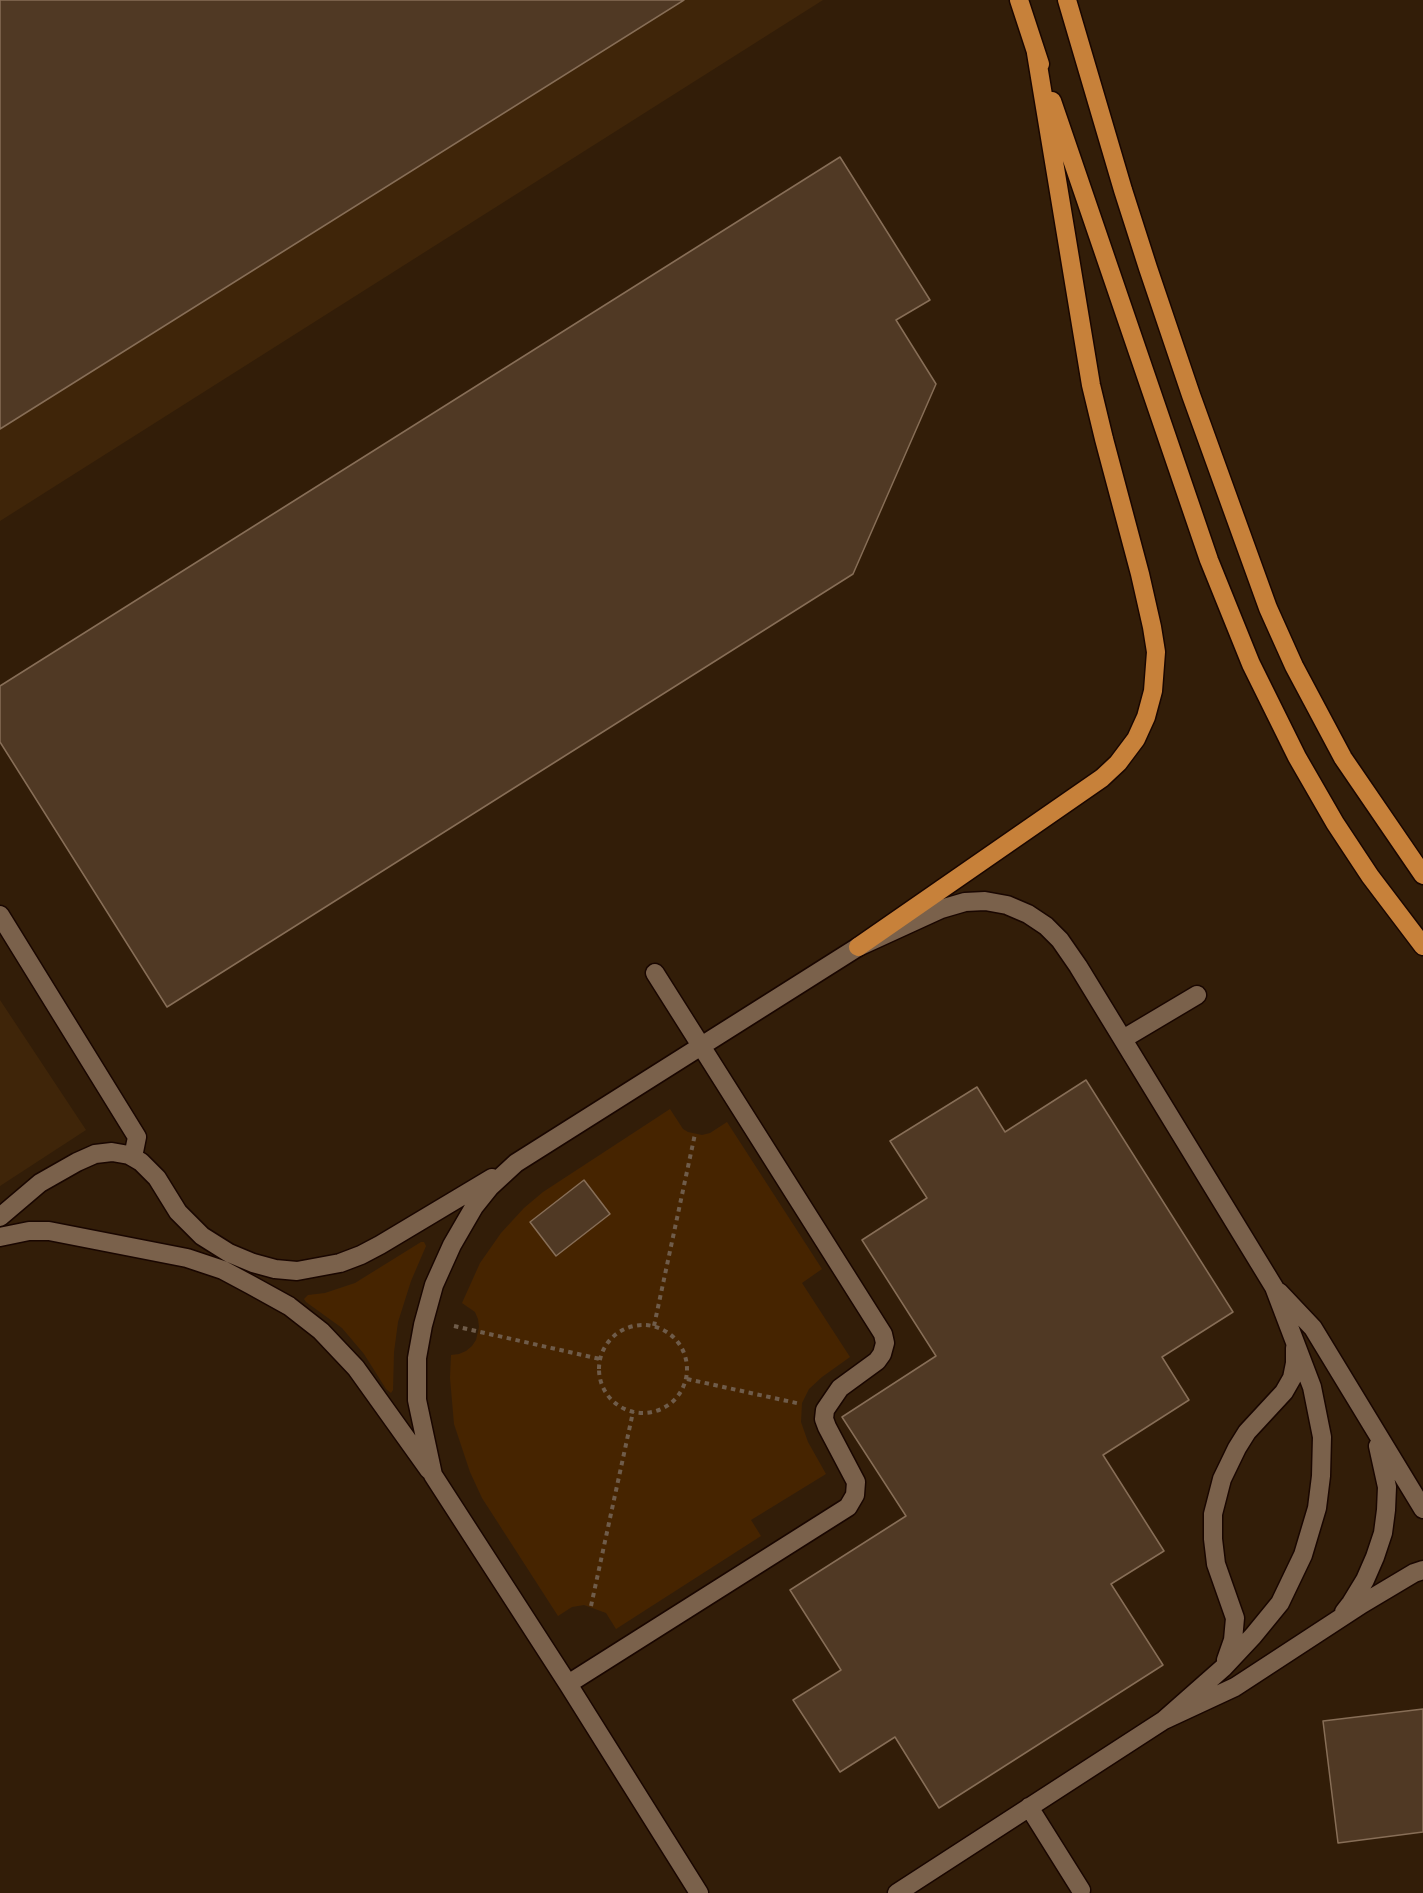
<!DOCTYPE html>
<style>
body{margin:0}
canvas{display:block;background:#321d08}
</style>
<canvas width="1423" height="1893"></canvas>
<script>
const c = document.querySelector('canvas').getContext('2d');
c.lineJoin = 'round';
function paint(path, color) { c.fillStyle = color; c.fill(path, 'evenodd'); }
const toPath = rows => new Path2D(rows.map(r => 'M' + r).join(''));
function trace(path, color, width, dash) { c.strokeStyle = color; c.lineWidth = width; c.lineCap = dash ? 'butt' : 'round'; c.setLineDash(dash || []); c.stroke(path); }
const built = toPath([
 [0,0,823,0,0,521],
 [0,1000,86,1130,0,1186]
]);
const green = toPath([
 [670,1109,683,1129,688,1132,702,1135,710,1133,727,1122,822,1269,802,1283,850,1357,822,1377,809,1389,802,1403,801,1422,808,1442,826,1474,751,1520,761,1536,616,1629,606,1613,584,1605,572,1607,558,1616,482,1498,470,1472,454,1424,450,1378,451,1355,459,1354,466,1351,472,1346,476,1340,479,1327,478,1319,475,1312,462,1303,480,1263,501,1233,524,1208,543,1192],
 [421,1242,424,1242,426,1246,411,1281,398,1322,394,1352,393,1390,391,1393,386,1389,364,1354,342,1328,306,1302,304,1299,308,1295,325,1293,355,1283]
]);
const building = toPath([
 [0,0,684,0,0,429,0,0],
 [840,157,930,300,896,320,936,384,853,574,167,1007,0,742,0,686,840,157],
 [1086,1080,1233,1312,1162,1357,1189,1400,1103,1455,1164,1551,1111,1584,1163,1665,939,1808,895,1737,840,1772,793,1700,841,1670,790,1590,906,1516,842,1417,936,1356,862,1240,927,1198,890,1141,977,1087,1005,1132,1086,1080],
 [584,1180,610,1214,556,1256,530,1222,584,1180],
 [1423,1709,1423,1832,1338,1843,1323,1721,1423,1709]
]);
const path = toPath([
 '599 1369a44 44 0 1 1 88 0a44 44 0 1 1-88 0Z',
 [454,1326,600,1359],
 [654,1326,695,1134],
 [687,1379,801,1404],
 [591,1606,633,1412]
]);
const minor = toPath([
 [0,915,137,1137,133,1157],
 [1123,1039,1197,995],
 [0,1217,40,1183,77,1162,95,1154,112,1152,129,1155,141,1162,157,1178,178,1212,202,1236,229,1253,253,1263,275,1269,297,1271,340,1263,361,1255,380,1245,492,1178],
 [0,1237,29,1231,49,1231,187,1258,223,1270,251,1285,289,1306,321,1331,356,1368,429,1470],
 [1279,1292,1313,1328,1423,1509],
 [1344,1612,1351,1603,1365,1580,1375,1557,1383,1533,1386,1510,1387,1487,1378,1446],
 [1226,1660,1233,1640,1235,1618,1216,1564,1213,1539,1213,1514,1222,1479,1237,1448,1247,1432,1284,1392,1292,1378,1295,1363,1295,1348],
 [568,1684,848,1507,855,1495,856,1482,827,1427,824,1419,825,1410,840,1388,877,1361,882,1354,885,1343,883,1334,655,973],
 [1029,1807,1081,1890],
 [699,1893,568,1684,433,1475,417,1400,417,1358,423,1325,434,1285,452,1245,474,1207,490,1187,516,1163,858,947,941,909,965,902,985,901,1007,905,1028,914,1046,926,1060,940,1078,966,1274,1287,1312,1387,1322,1437,1321,1476,1317,1508,1303,1555,1280,1603,1253,1636,1223,1668,1164,1720],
 [897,1893,1164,1720,1235,1687,1362,1604,1414,1573,1423,1570]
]);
const highway = toPath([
 [1019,0,1040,64],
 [1067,0,1123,190,1148,268,1191,395,1268,608,1294,666,1343,758,1423,875],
 [1052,101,1209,560,1251,664,1297,757,1335,823,1370,876,1423,946],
 [858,947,1102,778,1118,763,1136,739,1146,717,1153,691,1156,652,1152,627,1140,574,1104,439,1091,385,1036,53]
]);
paint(built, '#3f2509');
paint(green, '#462400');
paint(building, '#503924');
trace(building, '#876e57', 1.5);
trace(minor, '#190600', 21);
trace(highway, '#190600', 21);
trace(path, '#6f5c4a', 4, [4.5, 4.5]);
trace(minor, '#7a614b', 18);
trace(highway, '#c7813a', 18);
</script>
